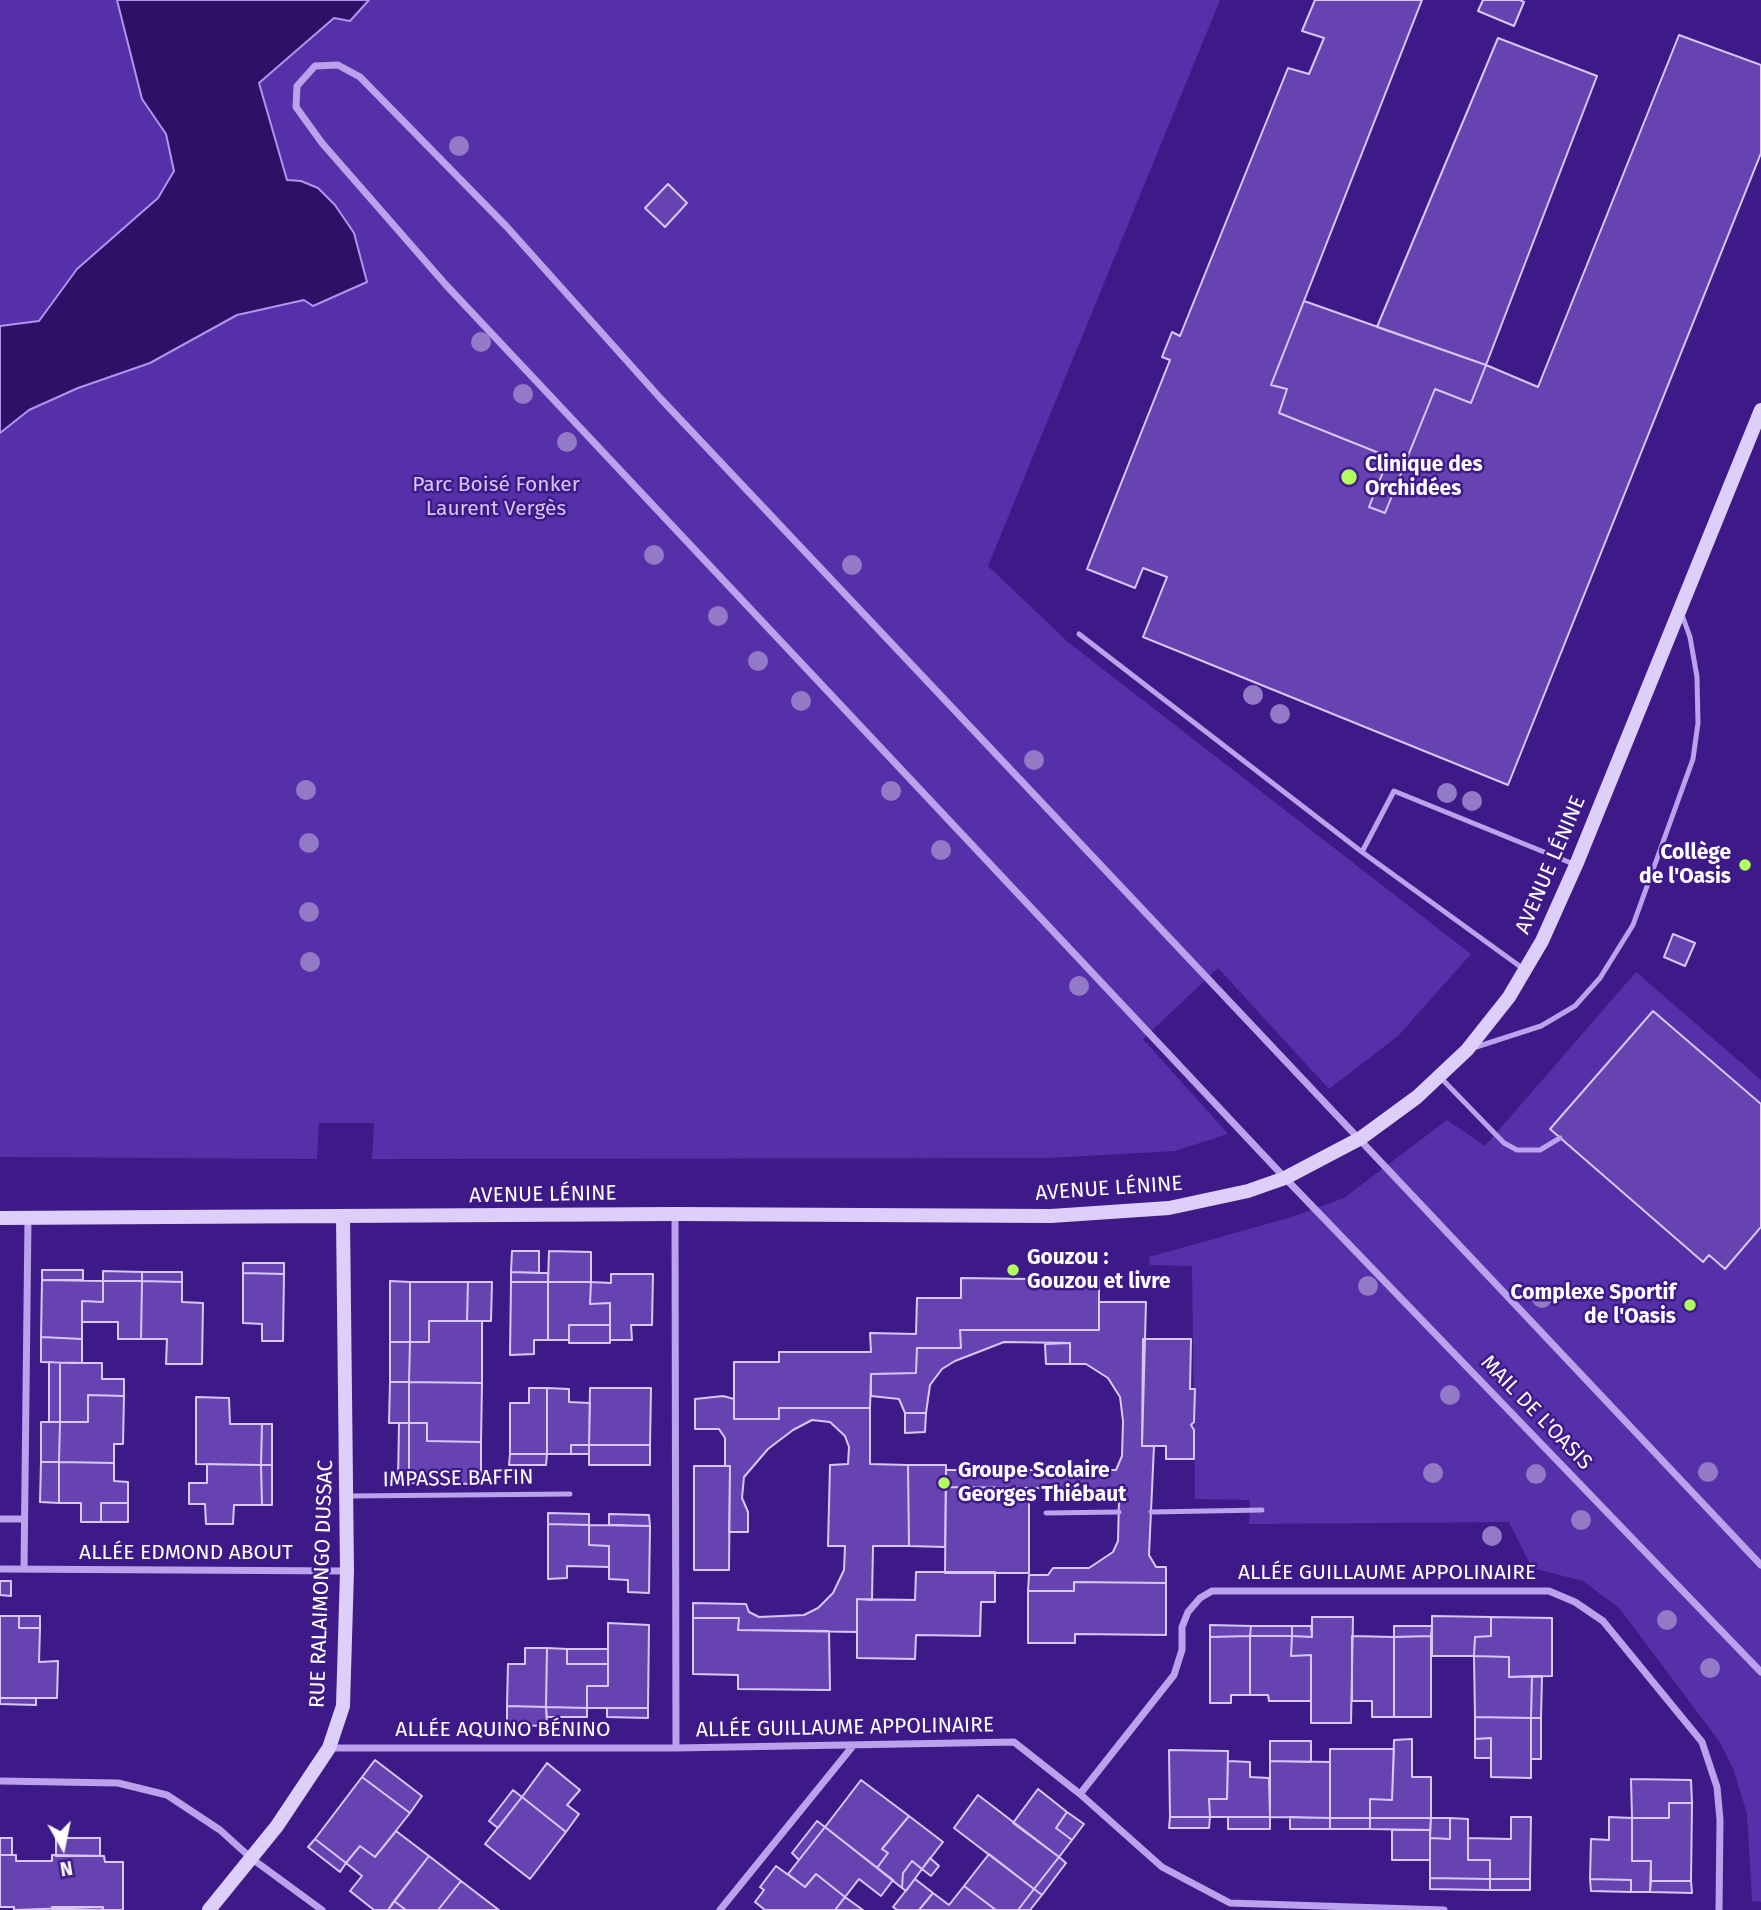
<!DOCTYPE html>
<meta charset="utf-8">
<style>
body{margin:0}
#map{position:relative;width:1761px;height:1910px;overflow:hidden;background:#3e1a88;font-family:"Fira Sans",sans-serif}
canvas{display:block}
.north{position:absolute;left:28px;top:1812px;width:70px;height:70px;-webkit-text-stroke:5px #3e1a88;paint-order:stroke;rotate:171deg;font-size:19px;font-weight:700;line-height:28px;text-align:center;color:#fff}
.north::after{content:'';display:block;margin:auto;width:24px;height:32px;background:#fff;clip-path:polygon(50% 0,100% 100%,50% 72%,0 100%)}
</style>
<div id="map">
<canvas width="1761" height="1910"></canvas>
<div class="north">N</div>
</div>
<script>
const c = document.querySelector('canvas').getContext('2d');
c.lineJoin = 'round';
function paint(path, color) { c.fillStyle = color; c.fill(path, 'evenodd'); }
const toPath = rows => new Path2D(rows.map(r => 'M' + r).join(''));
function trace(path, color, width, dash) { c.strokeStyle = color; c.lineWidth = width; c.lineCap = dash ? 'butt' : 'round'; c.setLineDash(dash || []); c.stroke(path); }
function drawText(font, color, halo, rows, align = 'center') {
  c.font = font + ' "Fira Sans",sans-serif'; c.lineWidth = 5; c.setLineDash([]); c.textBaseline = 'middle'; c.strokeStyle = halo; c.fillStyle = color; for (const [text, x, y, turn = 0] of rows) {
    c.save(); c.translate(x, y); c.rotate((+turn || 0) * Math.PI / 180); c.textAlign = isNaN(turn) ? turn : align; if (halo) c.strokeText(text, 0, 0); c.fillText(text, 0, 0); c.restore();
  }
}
const green = toPath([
 [0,0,1220,0,988,566,1069,643,1471,954,1398,1036,1329,1089,1218,968,1143,1039,1228,1134,1175,1151,1049,1158,372,1159,374,1123,319,1123,317,1159,0,1157],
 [1636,972,1761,1080,1761,1902,1752,1901,1747,1814,1733,1768,1719,1741,1620,1609,1583,1581,1532,1568,1509,1522,1249,1524,1250,1500,1195,1499,1192,1266,1150,1265,1149,1257,1292,1217,1344,1198,1447,1120,1485,1146]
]);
const water = toPath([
 [117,0,369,0,350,21,334,18,259,83,287,180,301,181,318,188,335,205,354,233,367,282,313,306,304,300,237,315,150,363,78,388,29,410,0,433,0,326,39,321,77,269,158,198,174,171,166,134,142,99,117,0]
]);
const building = toPath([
 [1315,0,1422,0,1271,385,1287,389,1279,413,1389,457,1369,507,1385,513,1435,389,1471,403,1486,365,1538,387,1679,35,1761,65,1761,153,1508,785,1143,637,1167,577,1143,568,1135,588,1087,569,1170,360,1162,357,1172,332,1180,336,1288,68,1309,74,1324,38,1302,31,1315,0],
 [1483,0,1520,0,1524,2,1514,26,1478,11,1483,0],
 [1498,38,1597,76,1486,365,1377,327,1498,38],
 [668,184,687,203,665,227,645,208,668,184],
 [1304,301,1486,365,1471,403,1435,389,1385,513,1369,507,1389,457,1279,413,1287,389,1271,385,1304,301],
 [1673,934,1695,943,1685,966,1664,957,1673,934],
 [1653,1011,1761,1104,1761,1227,1725,1269,1709,1255,1703,1262,1550,1129,1653,1011],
 [512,1251,539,1251,539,1273,511,1272,512,1251],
 [549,1251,591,1252,591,1282,548,1282,549,1251],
 [243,1263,284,1263,284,1274,243,1273,243,1263],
 [42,1270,83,1270,83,1280,42,1280,42,1270],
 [103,1271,142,1272,142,1281,103,1281,103,1271],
 [142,1272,182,1272,182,1282,142,1281,142,1272],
 [511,1272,548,1273,548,1282,511,1282,511,1272],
 [243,1273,284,1274,283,1341,262,1341,262,1324,243,1323,243,1273],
 [611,1274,653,1274,652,1325,631,1325,632,1340,610,1340,610,1303,590,1304,591,1282,611,1283,611,1274],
 [961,1278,1099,1280,1099,1330,960,1330,961,1348,917,1348,916,1373,871,1374,870,1408,779,1408,779,1419,734,1419,734,1362,779,1362,779,1352,871,1352,870,1333,916,1334,917,1298,961,1298,961,1278],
 [42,1280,103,1281,103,1302,82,1301,82,1339,41,1337,42,1280],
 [103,1281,142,1281,141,1339,118,1339,118,1322,82,1322,82,1301,103,1302,103,1281],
 [142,1281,182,1282,182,1302,203,1303,202,1364,166,1364,167,1339,141,1339,142,1281],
 [390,1281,410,1282,410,1342,390,1342,390,1281],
 [410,1282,468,1282,467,1321,429,1321,429,1342,410,1342,410,1282],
 [468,1282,492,1282,491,1321,467,1321,468,1282],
 [511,1282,548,1282,548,1340,534,1340,534,1354,510,1355,511,1282],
 [548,1282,591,1282,590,1304,610,1303,610,1325,569,1325,569,1340,548,1340,548,1282],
 [1099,1302,1146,1302,1142,1446,1154,1446,1149,1555,1156,1567,1166,1567,1166,1583,1074,1582,1074,1591,1028,1591,1029,1575,1048,1575,1053,1568,1089,1568,1113,1552,1118,1541,1119,1499,1117,1494,1108,1489,946,1487,946,1470,1116,1470,1122,1456,1123,1421,1120,1397,1108,1378,1086,1364,1070,1364,1070,1343,1004,1342,955,1361,942,1369,930,1385,926,1413,905,1413,899,1399,871,1396,871,1374,916,1373,917,1348,961,1348,960,1330,1099,1330,1099,1302],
 [429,1321,482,1321,482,1383,409,1382,410,1342,429,1342,429,1321],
 [569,1325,610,1325,610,1343,569,1343,569,1325],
 [41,1337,82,1339,82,1363,41,1362,41,1337],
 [1143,1339,1191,1339,1190,1389,1195,1389,1194,1422,1191,1425,1194,1430,1194,1459,1166,1459,1166,1446,1142,1446,1143,1339],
 [390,1342,410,1342,409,1382,390,1382,390,1342],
 [1070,1343,1070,1364,1046,1364,1045,1344,1070,1343],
 [49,1362,60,1363,60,1422,49,1422,49,1362],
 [60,1363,102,1363,102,1379,124,1379,124,1396,88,1395,88,1422,60,1422,60,1363],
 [390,1382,409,1382,409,1423,389,1423,390,1382],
 [409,1382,482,1383,481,1442,427,1441,427,1423,409,1423,409,1382],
 [529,1388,547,1388,547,1454,510,1454,510,1403,529,1403,529,1388],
 [547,1388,569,1389,569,1402,590,1403,589,1445,571,1445,571,1454,547,1454,547,1388],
 [590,1388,651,1388,650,1445,589,1445,590,1388],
 [88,1395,124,1396,123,1444,114,1444,114,1463,59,1462,60,1422,88,1422,88,1395],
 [723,1396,734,1399,734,1419,779,1419,779,1408,870,1408,870,1464,908,1465,909,1546,873,1546,872,1600,857,1599,857,1632,738,1630,739,1618,693,1618,693,1603,746,1604,749,1612,759,1617,804,1615,818,1608,833,1593,844,1570,845,1546,828,1546,830,1465,848,1464,849,1447,845,1436,830,1422,812,1420,793,1430,768,1449,744,1477,742,1498,748,1512,748,1532,729,1532,730,1466,725,1466,725,1438,719,1429,695,1429,695,1399,723,1396],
 [196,1397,229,1398,230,1424,262,1424,261,1465,196,1464,196,1397],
 [905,1413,926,1413,925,1432,905,1433,905,1413],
 [41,1422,60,1422,59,1462,41,1462,41,1422],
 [399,1423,409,1423,409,1483,398,1483,399,1423],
 [409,1423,427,1423,427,1441,481,1442,481,1484,409,1483,409,1423],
 [262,1424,272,1424,272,1465,261,1465,262,1424],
 [571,1445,589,1445,589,1454,571,1454,571,1445],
 [589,1445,650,1445,650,1465,589,1465,589,1445],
 [510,1454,547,1454,546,1465,509,1465,510,1454],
 [41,1462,59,1462,59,1503,40,1502,41,1462],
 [59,1462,114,1463,114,1481,128,1482,128,1503,101,1503,101,1522,81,1522,81,1503,59,1503,59,1462],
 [207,1464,261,1465,262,1505,234,1505,233,1524,206,1524,205,1504,189,1504,189,1483,207,1483,207,1464],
 [261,1465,272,1465,272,1505,262,1505,261,1465],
 [908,1465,946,1465,945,1547,909,1546,908,1465],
 [694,1466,730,1466,729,1570,694,1570,694,1466],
 [946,1487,1029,1488,1029,1573,945,1573,946,1487],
 [101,1503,128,1503,128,1522,101,1522,101,1503],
 [548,1513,589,1514,589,1525,548,1524,548,1513],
 [609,1514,649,1515,650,1526,609,1525,609,1514],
 [548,1524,589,1525,589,1545,609,1546,609,1567,567,1566,567,1578,548,1579,548,1524],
 [589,1525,650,1526,649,1593,628,1592,628,1580,609,1579,609,1546,589,1545,589,1525],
 [916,1572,995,1572,995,1602,981,1602,980,1636,916,1635,915,1659,857,1658,857,1599,915,1600,916,1572],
 [0,1581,11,1581,11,1596,0,1595,0,1581],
 [1074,1582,1166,1583,1166,1635,1075,1634,1075,1643,1028,1643,1028,1591,1074,1591,1074,1582],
 [0,1616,19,1616,19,1628,40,1628,39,1662,58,1661,57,1698,0,1698,0,1616],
 [19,1616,40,1616,40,1628,19,1628,19,1616],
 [1432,1616,1491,1617,1491,1636,1475,1637,1474,1656,1432,1656,1432,1616],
 [1312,1617,1353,1617,1351,1723,1311,1723,1311,1655,1291,1656,1292,1636,1312,1637,1312,1617],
 [1491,1617,1552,1618,1552,1676,1509,1677,1509,1657,1474,1656,1475,1637,1491,1636,1491,1617],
 [693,1618,739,1618,738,1630,829,1631,830,1690,738,1689,738,1675,693,1674,693,1618],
 [608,1623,649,1625,648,1708,587,1708,587,1686,608,1686,608,1623],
 [1210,1625,1251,1626,1250,1636,1210,1637,1210,1625],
 [1251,1626,1292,1626,1292,1636,1250,1636,1251,1626],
 [1292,1626,1311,1626,1312,1637,1292,1636,1292,1626],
 [1394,1626,1432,1626,1431,1636,1394,1637,1394,1626],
 [1250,1636,1250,1695,1231,1695,1231,1703,1210,1703,1210,1637,1250,1636],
 [1250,1636,1292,1636,1291,1656,1311,1655,1311,1701,1269,1701,1268,1695,1250,1695,1250,1636],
 [1352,1636,1394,1637,1394,1717,1372,1717,1372,1701,1352,1701,1352,1636],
 [1431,1636,1431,1717,1394,1717,1394,1637,1431,1636],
 [525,1648,547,1648,546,1707,507,1706,508,1664,525,1664,525,1648],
 [547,1648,567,1649,567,1664,608,1664,608,1686,587,1686,587,1708,546,1707,547,1648],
 [567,1649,608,1649,608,1664,567,1664,567,1649],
 [1474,1656,1509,1657,1509,1677,1532,1676,1531,1718,1475,1717,1474,1656],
 [1532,1676,1542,1676,1541,1718,1531,1718,1532,1676],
 [0,1698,36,1698,36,1705,0,1704,0,1698],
 [507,1706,546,1707,547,1726,507,1725,507,1706],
 [546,1707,587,1708,587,1717,547,1717,546,1707],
 [607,1708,648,1708,648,1718,607,1717,607,1708],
 [1475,1717,1531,1718,1531,1778,1491,1777,1491,1738,1475,1739,1475,1717],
 [1531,1718,1541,1718,1541,1759,1531,1759,1531,1718],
 [1491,1738,1491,1758,1475,1758,1475,1739,1491,1738],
 [1412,1739,1412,1777,1431,1777,1431,1818,1370,1818,1370,1799,1392,1800,1394,1740,1412,1739],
 [1270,1741,1311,1741,1311,1762,1270,1761,1270,1741],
 [1330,1749,1394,1749,1392,1800,1370,1799,1370,1818,1330,1818,1330,1749],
 [1169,1750,1228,1751,1227,1799,1209,1799,1210,1817,1170,1817,1169,1750],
 [375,1760,422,1796,410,1813,362,1777,375,1760],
 [1228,1761,1250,1762,1250,1777,1269,1778,1270,1817,1210,1817,1209,1799,1227,1799,1228,1761],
 [1270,1761,1330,1762,1330,1818,1270,1817,1270,1761],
 [547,1763,580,1790,567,1805,579,1814,566,1832,522,1797,547,1763],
 [362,1777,410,1813,375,1857,360,1846,346,1863,315,1839,362,1777],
 [1631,1779,1691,1780,1692,1803,1669,1803,1669,1818,1632,1818,1631,1779],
 [861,1780,909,1816,882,1849,888,1853,877,1868,825,1827,861,1780],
 [1038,1789,1067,1812,1056,1828,1072,1840,1059,1857,1013,1823,1038,1789],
 [513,1790,522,1797,498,1828,489,1821,513,1790],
 [978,1795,1059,1857,1034,1889,954,1828,978,1795],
 [522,1797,566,1832,530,1879,485,1844,522,1797],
 [1669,1803,1692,1803,1691,1881,1651,1881,1651,1861,1632,1861,1632,1818,1669,1818,1669,1803],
 [1067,1812,1084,1824,1072,1840,1056,1828,1067,1812],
 [909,1816,943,1842,922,1869,912,1861,903,1873,902,1888,877,1868,888,1853,882,1849,909,1816],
 [1170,1817,1210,1817,1209,1828,1169,1828,1170,1817],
 [1228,1817,1270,1817,1270,1829,1228,1829,1228,1817],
 [1290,1817,1330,1818,1330,1829,1290,1829,1290,1817],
 [1511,1817,1531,1817,1530,1879,1490,1879,1490,1860,1468,1860,1468,1838,1511,1839,1511,1817],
 [1609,1817,1632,1818,1632,1861,1651,1861,1650,1892,1631,1892,1631,1880,1590,1879,1591,1839,1609,1840,1609,1817],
 [1330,1818,1370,1818,1370,1829,1330,1829,1330,1818],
 [1370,1818,1431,1818,1430,1830,1370,1829,1370,1818],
 [1431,1818,1450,1818,1450,1839,1430,1838,1431,1818],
 [1450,1818,1468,1819,1468,1860,1490,1860,1490,1879,1430,1878,1430,1838,1450,1839,1450,1818],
 [817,1821,825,1827,799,1860,792,1853,817,1821],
 [825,1827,893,1880,881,1896,859,1879,845,1897,816,1874,805,1887,788,1874,825,1827],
 [1392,1830,1430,1830,1430,1860,1392,1860,1392,1830],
 [396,1831,429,1856,388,1910,374,1910,350,1891,362,1876,346,1863,360,1846,375,1857,396,1831],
 [0,1838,12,1838,12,1855,0,1855,0,1838],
 [56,1838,100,1838,100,1856,56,1856,56,1838],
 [315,1839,346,1863,340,1872,308,1847,315,1839],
 [989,1854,1034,1889,1018,1910,996,1910,964,1886,989,1854],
 [0,1855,16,1855,16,1861,52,1861,52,1855,104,1856,105,1862,123,1862,123,1910,103,1910,103,1907,14,1910,14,1907,0,1907,0,1855],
 [429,1856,461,1881,438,1910,406,1910,394,1901,429,1856],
 [1059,1857,1066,1863,1042,1895,1034,1889,1059,1857],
 [930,1858,939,1866,931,1876,922,1869,930,1858],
 [912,1861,922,1869,906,1891,902,1888,903,1873,912,1861],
 [776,1866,805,1887,816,1874,845,1897,835,1910,765,1910,755,1902,764,1890,760,1887,776,1866],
 [1430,1878,1490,1879,1490,1890,1430,1889,1430,1878],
 [915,1879,933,1893,919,1910,897,1910,893,1907,915,1879],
 [1490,1879,1530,1879,1530,1890,1490,1890,1490,1879],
 [1590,1879,1631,1880,1631,1892,1591,1891,1590,1879],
 [461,1881,499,1910,438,1910,461,1881],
 [1651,1881,1691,1881,1692,1893,1650,1892,1651,1881],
 [964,1886,996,1910,919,1910,933,1893,949,1905,964,1886],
 [1034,1889,1042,1895,1030,1910,1018,1910,1034,1889],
 [845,1897,863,1910,835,1910,845,1897],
 [394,1901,406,1910,388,1910,394,1901],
 [52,1907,103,1907,103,1910,53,1910,52,1907]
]);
const lane = toPath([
 [1079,634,1362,852,1525,970],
 [1362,852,1394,791,1576,865],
 [1473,1048,1541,1026,1575,1006,1600,978,1633,925,1693,759,1698,723,1697,677,1690,637,1681,612],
 [1440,1077,1504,1143,1517,1150,1540,1150,1560,1138],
 [349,1496,570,1494],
 [1151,1512,1262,1510],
 [1046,1513,1119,1512]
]);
const street = toPath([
 [675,1214,676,1748],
 [0,1519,24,1519],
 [1761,1565,661,399,507,227,360,77,338,65,315,66,297,86,296,107,322,143,446,285,1285,1178,1761,1672],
 [0,1569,347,1571],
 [24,1569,28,1219],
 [329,1748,676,1748,1014,1742,1080,1794,1162,1867,1230,1903,1444,1910],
 [0,1781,118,1783,167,1795,220,1830,251,1858,322,1910],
 [1080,1794,1174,1675,1182,1650,1182,1627,1188,1612,1200,1598,1212,1591,1549,1591,1575,1602,1603,1621,1702,1742,1717,1787,1720,1820,1719,1910],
 [720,1910,852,1747]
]);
const secondary = toPath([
 [0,1218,675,1214,1051,1216,1169,1208,1248,1191,1285,1178,1361,1138,1417,1097,1467,1050,1509,997,1542,941,1576,865,1761,410],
 [209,1910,277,1826,329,1748,343,1706,347,1571,343,1218]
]);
const trees = [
 [459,146],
 [481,342],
 [523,394],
 [567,442],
 [654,555],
 [852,565],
 [718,616],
 [758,661],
 [1253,695],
 [801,701],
 [1280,714],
 [1034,760],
 [306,790],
 [891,791],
 [1447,793],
 [1472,801],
 [309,843],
 [941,850],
 [309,912],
 [310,962],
 [1079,986],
 [1368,1286],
 [1542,1298],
 [1450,1395],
 [1708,1472],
 [1433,1473],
 [1536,1474],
 [1581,1520],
 [1492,1536],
 [1667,1620],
 [1710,1668]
];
const markers = [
 [1349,477,9,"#b2fe5e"],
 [1745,865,7,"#b2fe5e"],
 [1013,1270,7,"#b2fe5e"],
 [1690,1305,7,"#b2fe5e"],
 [944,1483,7,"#b2fe5e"]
];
const poiNames = [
 ["Clinique des",1365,465],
 ["Orchidées",1365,489],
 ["Collège",1731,853,"right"],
 ["de l'Oasis",1731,877,"right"],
 ["Gouzou :",1027,1258],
 ["Gouzou et livre",1027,1282],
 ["Complexe Sportif",1676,1293,"right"],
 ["de l'Oasis",1676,1317,"right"],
 ["Groupe Scolaire",958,1471],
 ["Georges Thiébaut",958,1495]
];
const parkNames = [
 ["Parc Boisé Fonker",496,485],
 ["Laurent Vergès",496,509]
];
const streetNames = [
 ["AVENUE LÉNINE",1551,865,-67],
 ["AVENUE LÉNINE",1109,1189,-4],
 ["AVENUE LÉNINE",543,1195,-1],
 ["MAIL DE L'OASIS",1536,1413,46],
 ["IMPASSE BAFFIN",458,1479,-1],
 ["ALLÉE EDMOND ABOUT",186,1553],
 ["ALLÉE GUILLAUME APPOLINAIRE",1387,1573],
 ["RUE RALAIMONGO DUSSAC",322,1584,-88],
 ["ALLÉE GUILLAUME APPOLINAIRE",845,1728,-1],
 ["ALLÉE AQUINO BÉNINO",503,1730]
];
paint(green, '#5630a8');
paint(water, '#2e1166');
trace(water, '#b095ef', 2);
paint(building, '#6643b1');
trace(building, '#d7c8f9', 2);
trace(lane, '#baa2ec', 5);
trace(street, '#baa2ec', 7);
trace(secondary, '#ddcff9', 14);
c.fillStyle = '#927ac6';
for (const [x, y] of trees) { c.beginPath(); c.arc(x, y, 10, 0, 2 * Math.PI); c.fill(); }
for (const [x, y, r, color] of markers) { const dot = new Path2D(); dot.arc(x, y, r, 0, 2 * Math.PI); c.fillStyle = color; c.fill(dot); trace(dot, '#3e1a88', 2.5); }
drawText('bold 21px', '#fff', '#3e1a88', poiNames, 'left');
drawText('21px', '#d7c8f9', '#3e1a88', parkNames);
drawText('21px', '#fff', '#3e1a88', streetNames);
</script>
